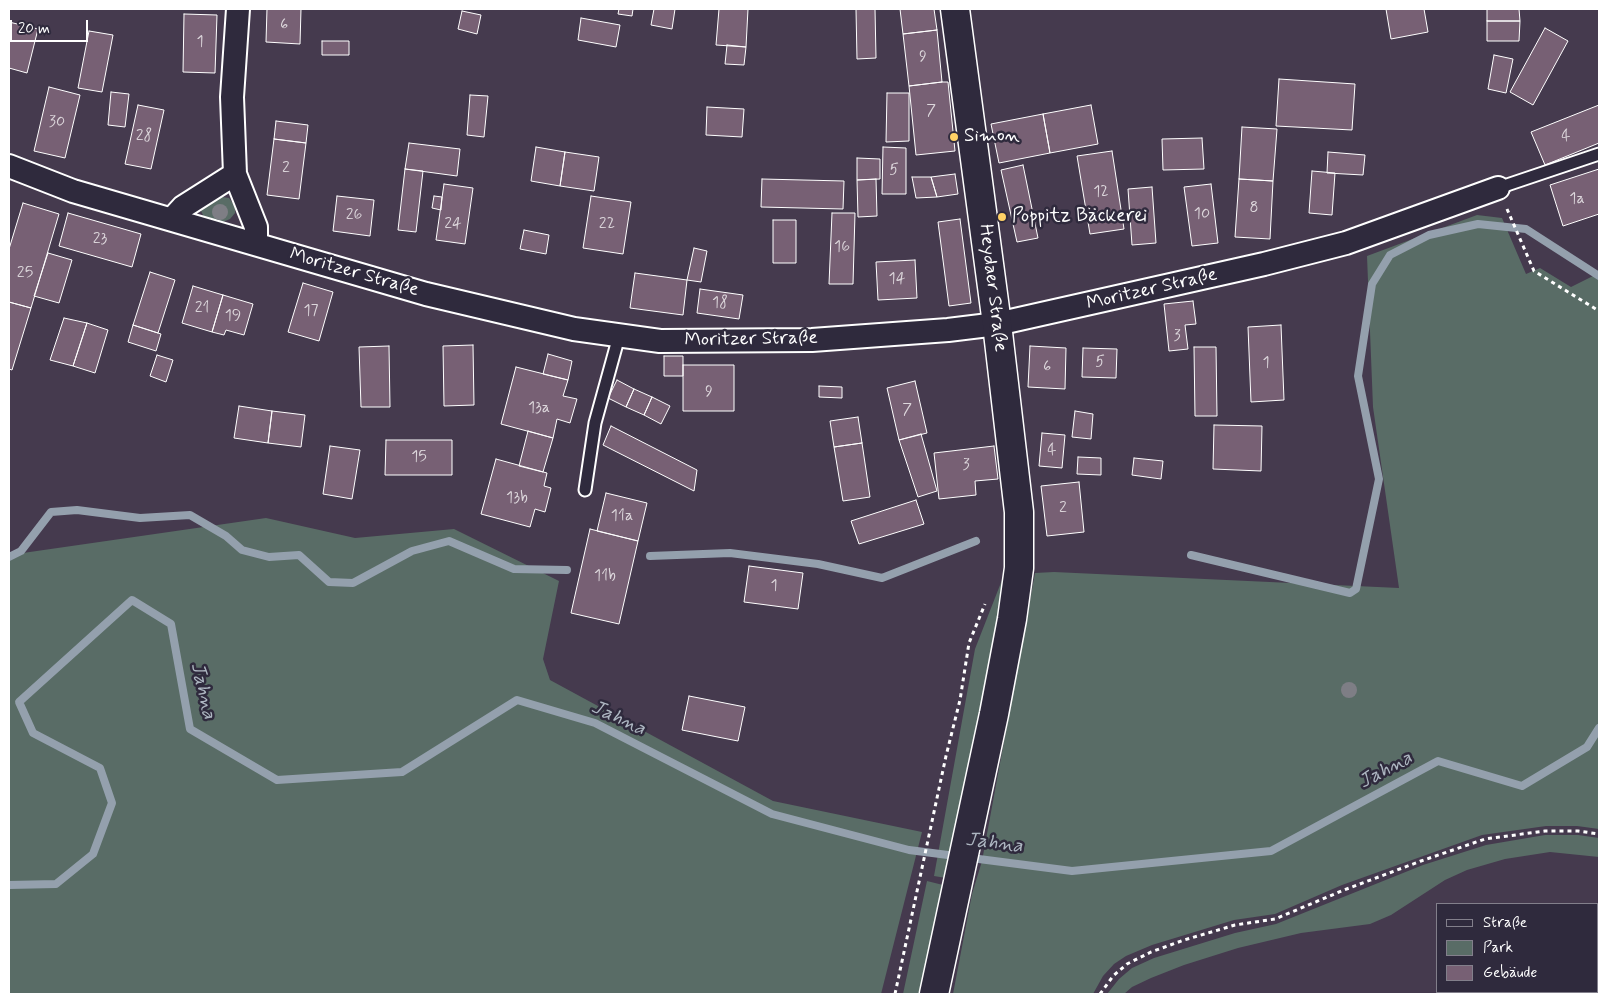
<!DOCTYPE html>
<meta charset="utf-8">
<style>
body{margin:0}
#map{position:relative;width:1608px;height:1003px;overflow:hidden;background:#453a4e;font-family:Mynerve,sans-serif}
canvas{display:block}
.frame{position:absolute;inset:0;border:10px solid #fff;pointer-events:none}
.legend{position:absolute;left:1436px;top:903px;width:162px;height:90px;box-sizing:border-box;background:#2f2a3d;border:1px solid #827f8b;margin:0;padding:6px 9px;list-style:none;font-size:15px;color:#fff}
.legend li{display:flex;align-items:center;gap:10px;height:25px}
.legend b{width:25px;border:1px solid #827f8b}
.scale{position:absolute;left:10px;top:20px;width:78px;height:22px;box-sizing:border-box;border:2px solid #fff;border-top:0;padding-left:6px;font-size:15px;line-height:18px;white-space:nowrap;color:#fff;-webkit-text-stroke:4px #2f2a3d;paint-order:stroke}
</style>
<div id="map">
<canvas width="1608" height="1003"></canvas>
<div class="frame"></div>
<ul class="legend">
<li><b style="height:6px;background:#2f2a3d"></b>Straße</li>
<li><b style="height:14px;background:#596c66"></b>Park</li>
<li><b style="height:14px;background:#776074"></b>Gebäude</li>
</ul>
<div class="scale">20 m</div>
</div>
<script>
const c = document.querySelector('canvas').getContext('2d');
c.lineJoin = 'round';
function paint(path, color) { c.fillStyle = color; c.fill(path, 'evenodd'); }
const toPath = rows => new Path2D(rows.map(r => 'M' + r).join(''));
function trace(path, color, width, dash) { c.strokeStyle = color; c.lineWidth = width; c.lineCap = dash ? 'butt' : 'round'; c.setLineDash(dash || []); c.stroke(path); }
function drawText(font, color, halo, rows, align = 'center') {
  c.font = font + ' Mynerve,sans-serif'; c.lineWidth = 5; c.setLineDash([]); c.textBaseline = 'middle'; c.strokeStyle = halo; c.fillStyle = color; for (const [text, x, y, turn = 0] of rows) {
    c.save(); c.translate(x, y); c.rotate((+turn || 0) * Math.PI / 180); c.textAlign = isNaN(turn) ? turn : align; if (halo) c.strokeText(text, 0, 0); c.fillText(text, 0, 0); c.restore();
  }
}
const green = toPath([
 [222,197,229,198,235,206,235,213,230,219,223,222,213,221,204,217,201,211,208,203],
 [1477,215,1502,218,1526,274,1540,268,1571,287,1599,273,1599,829,1577,826,1546,826,1482,835,1342,885,1275,914,1234,920,1152,945,1126,956,1114,964,1103,976,1093,994,953,994,972,894,982,861,1035,573,1054,572,1399,588,1373,407,1367,256],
 [266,518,355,538,454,529,559,581,543,659,550,680,773,801,922,832,881,994,9,994,9,555],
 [1008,579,946,878,934,876,975,649,1002,580],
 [1545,835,1578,835,1599,838,1599,857,1550,852,1505,859,1467,870,1445,880,1391,915,1370,924,1301,933,1238,948,1184,965,1151,978,1132,987,1124,994,1107,994,1119,979,1132,968,1154,958,1235,933,1276,924,1423,865,1486,845],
 [927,881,943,885,920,994,903,994]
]);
const stream = toPath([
 [1191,555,1350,593,1356,589,1379,479,1358,376,1372,284,1390,255,1429,235,1478,224,1526,229,1599,276],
 [650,556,730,553,818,564,882,578,976,541],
 [9,557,21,551,51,512,77,510,140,518,190,515,226,536,242,550,269,557,299,555,329,582,353,583,412,551,449,541,514,569,567,570],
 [9,885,56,884,93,854,112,803,100,768,33,733,19,702,132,600,171,624,190,729,277,780,402,772,517,700,595,723,772,814,909,850,1072,871,1271,851,1438,761,1522,786,1587,747,1599,728]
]);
const building = toPath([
 [267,9,301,9,300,44,266,42,267,9],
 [619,9,633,9,632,16,618,14,619,9],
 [654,9,675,9,672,29,651,25,654,9],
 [719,9,748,9,746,47,716,45,719,9],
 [856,9,875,9,876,58,857,59,856,9],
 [900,9,934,9,937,30,903,34,900,9],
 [1386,9,1424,9,1428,32,1391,39,1386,9],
 [1487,9,1519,9,1520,21,1487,21,1487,9],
 [462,11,481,15,477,34,458,29,462,11],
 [184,14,217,15,215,73,183,72,184,14],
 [581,18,620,25,616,47,578,40,581,18],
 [1487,21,1520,21,1519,41,1487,41,1487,21],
 [9,22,38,29,27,73,9,68,9,22],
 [1545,28,1568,41,1533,105,1510,92,1545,28],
 [937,30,942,82,909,86,903,34,937,30],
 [89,31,113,35,102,92,78,88,89,31],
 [322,41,349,41,349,55,322,55,322,41],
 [727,45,746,47,744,65,725,64,727,45],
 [1494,55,1513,59,1506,93,1488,89,1494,55],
 [1279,79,1355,84,1352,130,1276,126,1279,79],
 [942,82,948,82,955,151,916,155,909,86,942,82],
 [49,87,80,95,65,158,34,151,49,87],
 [111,92,129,94,125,127,108,125,111,92],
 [887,93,909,93,909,141,886,142,887,93],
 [470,95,488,96,484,137,467,135,470,95],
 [138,105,164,110,151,169,125,164,138,105],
 [1091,105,1098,144,1050,153,1043,114,1091,105],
 [1599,105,1599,143,1545,165,1531,132,1599,105],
 [707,107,744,109,742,137,706,135,707,107],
 [1043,114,1050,153,999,163,991,124,1043,114],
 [276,121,308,125,306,143,274,139,276,121],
 [1242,127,1277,129,1273,181,1239,179,1242,127],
 [1202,138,1204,169,1163,170,1162,139,1202,138],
 [274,139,306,143,299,199,267,195,274,139],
 [409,143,460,149,457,176,405,169,409,143],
 [536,147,565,152,560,186,531,181,536,147],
 [883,147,906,148,906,194,882,194,883,147],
 [1112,151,1124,229,1090,234,1077,156,1112,151],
 [565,152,599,157,594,191,560,186,565,152],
 [1328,152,1365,155,1363,175,1327,173,1328,152],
 [857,158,880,159,880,179,857,180,857,158],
 [1023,165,1038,238,1017,242,1001,170,1023,165],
 [405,169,423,171,416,232,398,230,405,169],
 [1599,169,1599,214,1563,226,1550,185,1599,169],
 [1312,171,1335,173,1332,215,1309,213,1312,171],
 [955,174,958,194,937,197,931,177,955,174],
 [912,177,931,177,937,197,916,198,912,177],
 [762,179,844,181,843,209,761,207,762,179],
 [876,179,877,216,858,217,857,180,876,179],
 [1239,179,1273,181,1270,239,1235,237,1239,179],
 [444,184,473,188,465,244,436,240,444,184],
 [1211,184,1218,243,1192,246,1184,187,1211,184],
 [1152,187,1156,243,1132,245,1128,189,1152,187],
 [337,196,374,200,370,236,333,231,337,196],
 [434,196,442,197,441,210,432,208,434,196],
 [591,196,631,202,623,254,583,248,591,196],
 [23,203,59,214,31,308,9,302,9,249,23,203],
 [68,213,141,234,132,267,59,246,68,213],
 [832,213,855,213,853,284,829,284,832,213],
 [960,219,971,303,949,306,938,222,960,219],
 [773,220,796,220,796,263,773,263,773,220],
 [524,230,549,235,546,254,520,249,524,230],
 [694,248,707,251,701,282,687,280,694,248],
 [48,253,72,260,59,303,34,296,48,253],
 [915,260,917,298,878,300,876,262,915,260],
 [150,272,175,280,158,333,133,325,150,272],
 [635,273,687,280,683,315,630,308,635,273],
 [303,283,333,292,319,341,288,332,303,283],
 [193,286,223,295,212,332,182,323,193,286],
 [700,289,743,295,739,319,697,313,700,289],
 [223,295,253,304,244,335,226,330,224,335,212,332,223,295],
 [1193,301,1196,324,1185,325,1188,349,1169,351,1164,304,1193,301],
 [9,302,31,308,12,370,9,369,9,302],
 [64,318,87,323,73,366,50,360,64,318],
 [87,323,108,330,95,373,73,366,87,323],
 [133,325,161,334,156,351,128,342,133,325],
 [1281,325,1284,400,1251,402,1248,327,1281,325],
 [473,345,474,405,444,406,443,346,473,345],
 [389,346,390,407,361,407,359,347,389,346],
 [1030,346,1066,348,1065,389,1028,387,1030,346],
 [1194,347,1216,347,1217,416,1195,416,1194,347],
 [1083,348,1117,349,1116,378,1082,377,1083,348],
 [548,354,572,361,568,380,543,374,548,354],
 [157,355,173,360,166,382,150,376,157,355],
 [664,356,683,356,683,376,664,376,664,356],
 [683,365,734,365,734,411,683,411,683,365],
 [516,367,568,380,563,396,577,399,570,423,557,419,553,438,501,424,516,367],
 [617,380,634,389,626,407,608,398,617,380],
 [915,381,927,433,899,440,887,388,915,381],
 [819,386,842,387,842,398,819,397,819,386],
 [634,389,652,397,644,415,626,407,634,389],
 [652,397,670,406,661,424,644,415,652,397],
 [239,406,272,411,268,443,234,438,239,406],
 [272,411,305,415,301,447,268,443,272,411],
 [1075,411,1093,414,1091,439,1072,437,1075,411],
 [858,417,862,443,834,447,830,421,858,417],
 [1214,425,1262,426,1261,471,1213,469,1214,425],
 [611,426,697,470,694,491,603,445,611,426],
 [528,431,553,438,543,472,519,466,528,431],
 [1042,433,1065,435,1062,468,1039,466,1042,433],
 [921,434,937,491,918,497,899,440,921,434],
 [386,440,452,440,452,475,385,475,386,440],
 [862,443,870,497,843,501,834,447,862,443],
 [330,446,360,450,352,499,323,494,330,446],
 [994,446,998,479,975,481,976,495,939,499,934,453,994,446],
 [1078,457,1101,458,1101,475,1077,474,1078,457],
 [1134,458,1163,461,1161,479,1132,475,1134,458],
 [496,459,547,473,544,486,551,488,545,512,535,509,530,527,481,514,496,459],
 [1079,482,1084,532,1047,536,1041,486,1079,482],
 [606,493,647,503,638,541,597,531,606,493],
 [916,500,924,524,859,544,851,521,916,500],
 [590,529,638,541,619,624,571,613,590,529],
 [749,566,803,573,798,609,744,602,749,566],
 [689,696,745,707,738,741,682,730,689,696]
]);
const path = toPath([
 [1507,209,1534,271,1599,311],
 [895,994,946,756,960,700,969,643,985,604],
 [1100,994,1113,976,1127,964,1151,952,1184,940,1235,925,1275,919,1344,890,1421,861,1485,839,1545,831,1578,831,1599,834]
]);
const service = toPath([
 [1498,188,1599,154],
 [585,490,595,423,619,336]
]);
const minor = toPath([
 [238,9,232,97,235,174,256,227,256,244],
 [9,166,73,191,426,294,574,329,660,341,812,340,948,330,997,324,1264,264,1346,243,1498,188],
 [172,219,183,207,235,174]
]);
const secondary = toPath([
 [934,994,994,714,1012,619,1019,568,1019,512,997,324,955,9]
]);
const trees = [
 [220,212],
 [1349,690]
];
const markers = [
 [954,137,5,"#ffd166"],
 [1002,217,5,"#ffd166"]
];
const numberNames = [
 ["6",284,26],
 ["1",200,43],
 ["9",923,58],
 ["7",931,112],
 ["30",57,123],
 ["28",144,137],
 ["4",1566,137],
 ["2",286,169],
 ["5",894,171],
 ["12",1101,193],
 ["1a",1577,200],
 ["8",1254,209],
 ["10",1202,215],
 ["26",354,216],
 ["24",453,225],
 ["22",607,225],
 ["23",100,240],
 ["16",842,248],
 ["25",25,274],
 ["14",897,280],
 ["18",720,304],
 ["21",202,309],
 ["17",311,312],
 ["19",233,317],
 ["3",1177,337],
 ["5",1100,363],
 ["1",1266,364],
 ["6",1047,368],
 ["9",709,393],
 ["13a",539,409],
 ["7",907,411],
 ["4",1052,451],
 ["15",419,458],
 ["3",966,466],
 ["13b",517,499],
 ["2",1063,509],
 ["11a",622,517],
 ["11b",605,577],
 ["1",774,587]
];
const poiNames = [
 ["Simon",964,137],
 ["Poppitz Bäckerei",1012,217]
];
const streetNames = [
 ["Moritzer Straße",354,273,16],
 ["Heydaer Straße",992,288,83],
 ["Moritzer Straße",1152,290,-13],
 ["Moritzer Straße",751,340,-1]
];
const waterNames = [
 ["Jahna",202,691,77],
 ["Jahna",618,719,25],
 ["Jahna",1386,771,-28],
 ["Jahna",994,844,7]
];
paint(green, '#596c66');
trace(stream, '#94a0ad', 8);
paint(building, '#776074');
trace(building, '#fff', 1);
trace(service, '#fff', 15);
trace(minor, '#fff', 26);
trace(secondary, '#fff', 31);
trace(path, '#fff', 3, [4, 4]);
trace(service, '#2f2a3d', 11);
trace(minor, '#2f2a3d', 22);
trace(secondary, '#2f2a3d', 28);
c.fillStyle = '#7e7e85';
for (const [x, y] of trees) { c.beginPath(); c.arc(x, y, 8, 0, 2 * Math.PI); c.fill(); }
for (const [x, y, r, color] of markers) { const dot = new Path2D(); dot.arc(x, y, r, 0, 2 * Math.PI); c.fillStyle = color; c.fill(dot); trace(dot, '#2f2a3d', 2); }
drawText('16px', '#ddd7dc', null, numberNames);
drawText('19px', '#fff', '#2f2a3d', poiNames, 'left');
drawText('19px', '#fff', '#2f2a3d', streetNames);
drawText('italic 20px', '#aeb7c2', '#2f2a3d', waterNames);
</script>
